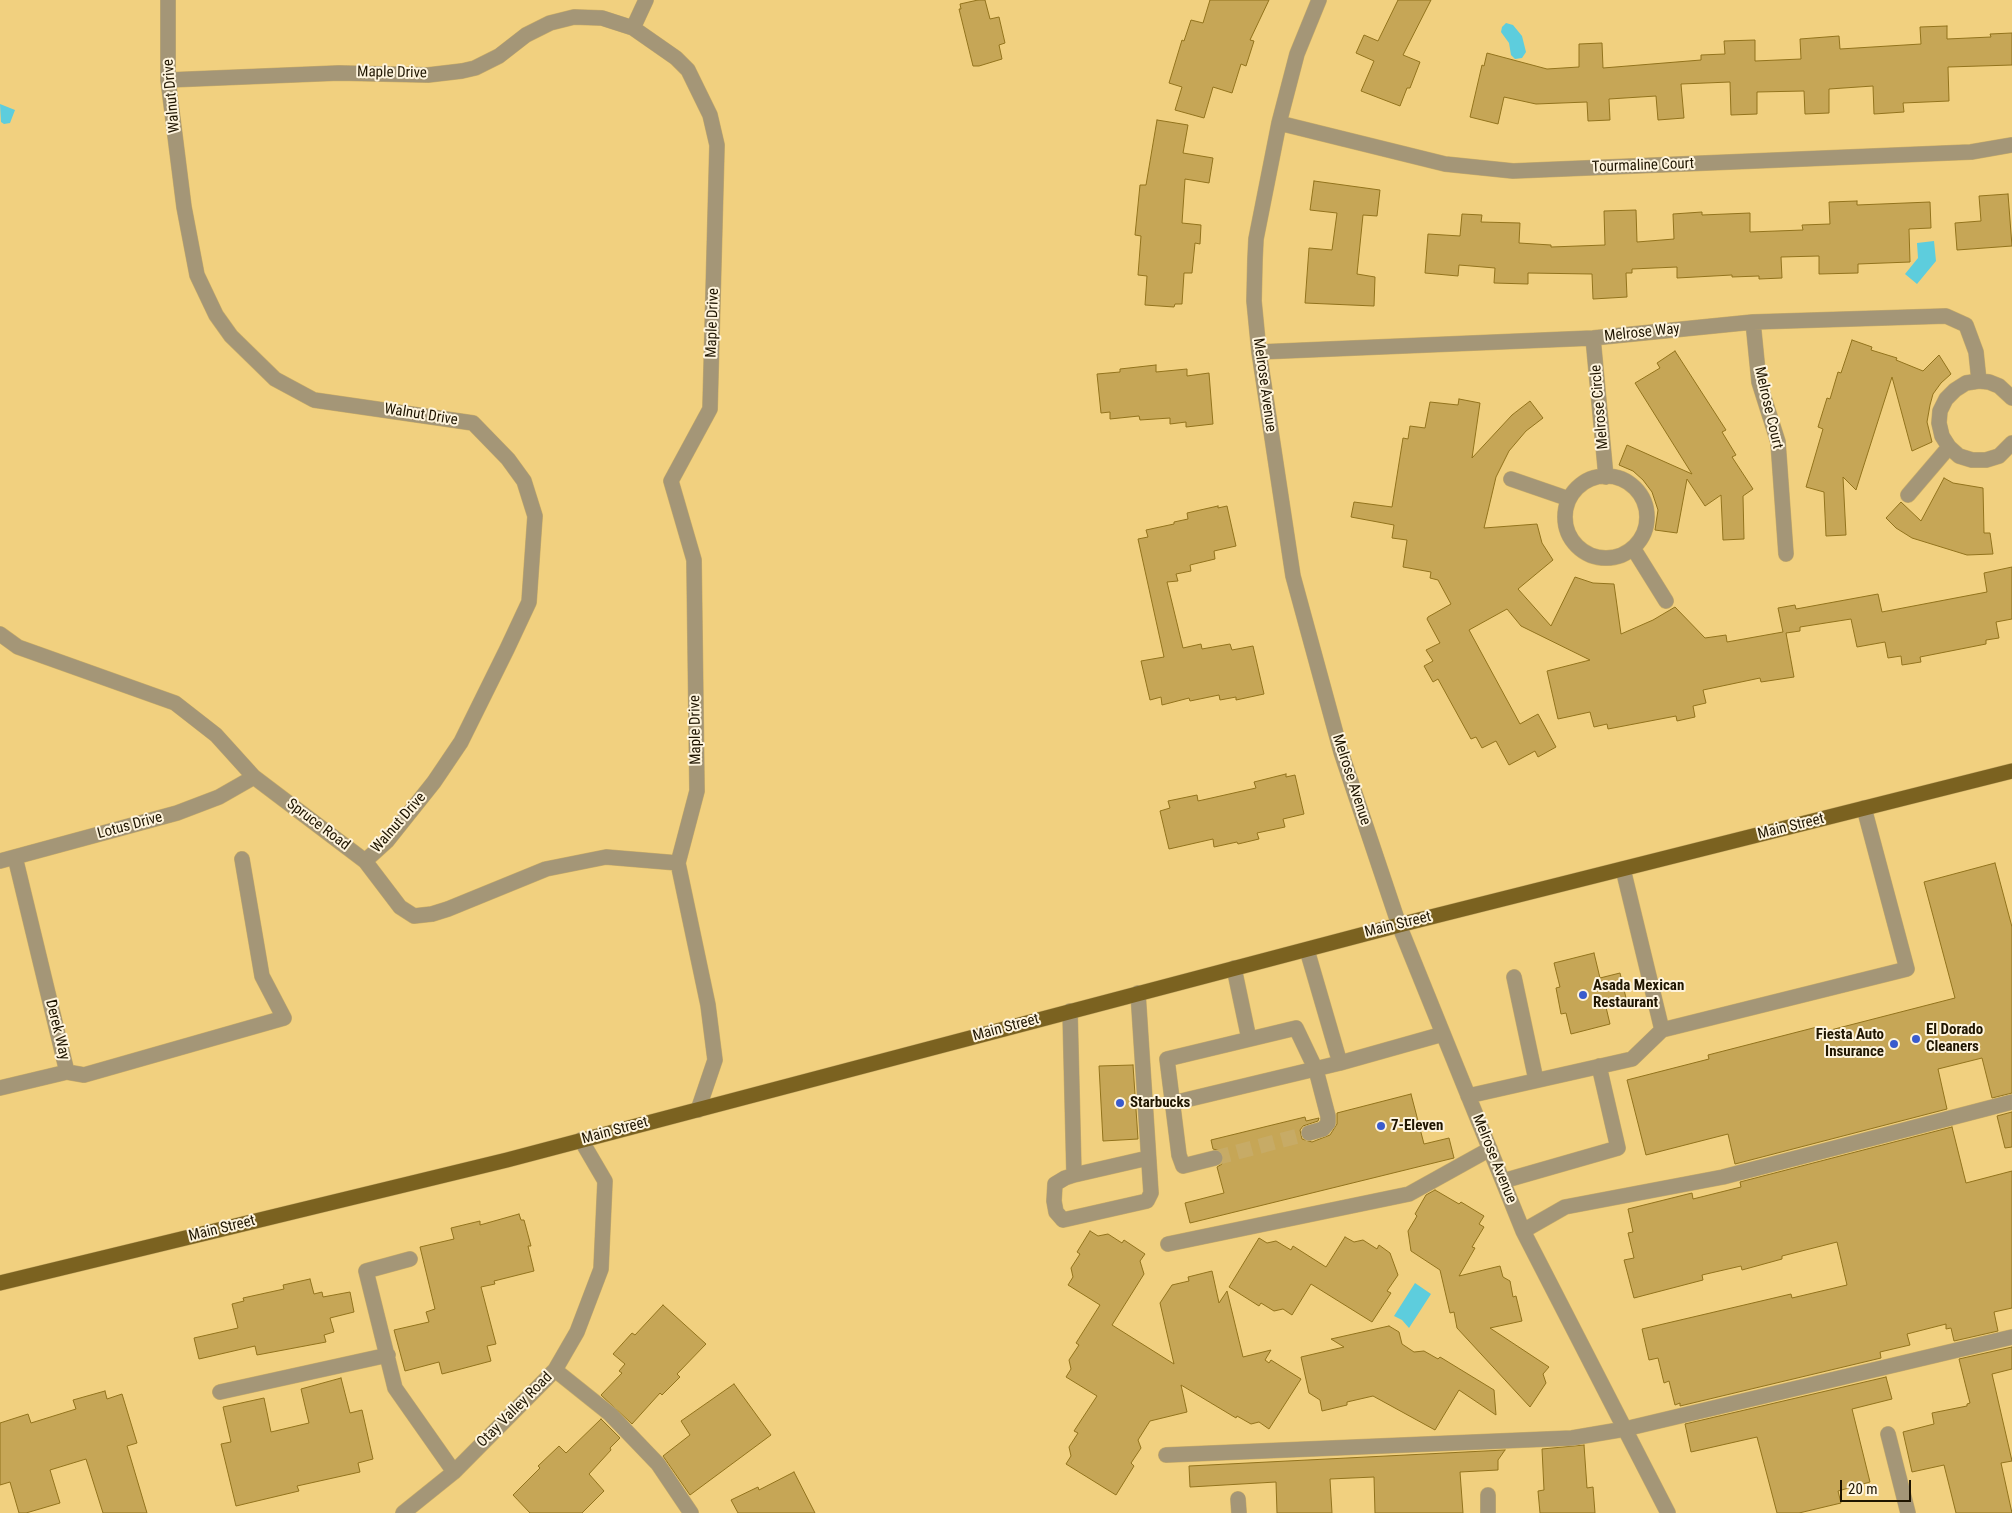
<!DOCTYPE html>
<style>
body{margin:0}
#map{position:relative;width:2012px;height:1513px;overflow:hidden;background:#f1d07f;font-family:"Roboto Condensed",sans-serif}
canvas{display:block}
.scale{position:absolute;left:1840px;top:1480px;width:71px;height:22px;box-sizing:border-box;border:2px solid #1f1500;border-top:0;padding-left:6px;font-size:15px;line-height:18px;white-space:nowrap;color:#1f1500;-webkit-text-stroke:4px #fef4dd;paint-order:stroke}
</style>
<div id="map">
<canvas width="2012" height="1513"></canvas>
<div class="scale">20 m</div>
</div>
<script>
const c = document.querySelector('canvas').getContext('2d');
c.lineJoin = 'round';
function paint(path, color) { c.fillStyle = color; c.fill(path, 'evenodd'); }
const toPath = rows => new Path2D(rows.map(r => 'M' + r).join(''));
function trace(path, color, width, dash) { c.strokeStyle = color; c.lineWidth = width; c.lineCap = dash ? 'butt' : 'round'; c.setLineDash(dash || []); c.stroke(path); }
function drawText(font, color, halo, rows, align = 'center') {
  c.font = font + ' "Roboto Condensed",sans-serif'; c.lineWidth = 4; c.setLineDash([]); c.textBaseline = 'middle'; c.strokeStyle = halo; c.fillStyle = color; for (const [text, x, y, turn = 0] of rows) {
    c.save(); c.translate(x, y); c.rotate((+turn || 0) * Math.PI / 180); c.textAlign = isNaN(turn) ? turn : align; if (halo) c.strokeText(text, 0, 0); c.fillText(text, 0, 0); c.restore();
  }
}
const water = toPath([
 [1506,23,1513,25,1522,36,1526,52,1522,58,1515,59,1511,55,1509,43,1501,32,1502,27],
 [0,104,15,110,10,123,4,124,1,122],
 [1934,241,1936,261,1917,284,1905,274,1918,258,1917,243],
 [1415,1283,1431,1294,1409,1328,1402,1320,1394,1316]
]);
const building = toPath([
 [978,0,985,0,990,19,999,17,1005,43,999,45,1002,59,979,66,973,66,959,9,961,9,960,4,978,0],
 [1210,0,1269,0,1250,40,1254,41,1246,66,1241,64,1232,93,1213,87,1204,118,1175,110,1182,87,1169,83,1182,40,1184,41,1191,20,1203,23,1210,0],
 [1398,0,1431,0,1403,55,1420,62,1410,88,1407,88,1400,106,1361,91,1374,61,1356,53,1364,35,1378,41,1398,0],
 [1947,26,1947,39,1991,37,1990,34,2012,33,2012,65,1948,67,1949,101,1903,103,1904,112,1874,114,1873,86,1829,89,1829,113,1805,114,1804,91,1757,92,1757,114,1731,115,1730,82,1681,84,1684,118,1658,120,1656,96,1609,99,1610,120,1588,121,1587,102,1536,104,1504,97,1498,124,1470,117,1482,65,1484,66,1487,53,1547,69,1579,67,1579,44,1602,43,1603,68,1701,60,1701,55,1725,54,1724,41,1755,40,1755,61,1801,59,1800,39,1839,36,1840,49,1921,44,1920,27,1947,26],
 [1157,120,1188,125,1183,153,1213,158,1209,183,1185,179,1182,223,1201,225,1200,244,1195,243,1192,273,1184,273,1182,304,1175,304,1174,307,1145,305,1147,276,1138,275,1141,236,1135,235,1140,185,1146,185,1157,120],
 [1314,181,1380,190,1377,216,1363,215,1357,274,1375,277,1374,306,1305,303,1309,248,1332,250,1337,213,1310,210,1314,181],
 [2008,194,2012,246,1957,250,1955,223,1981,221,1979,196,2008,194],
 [1857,201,1857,205,1930,202,1931,228,1909,229,1910,262,1858,264,1858,273,1819,274,1819,256,1781,257,1782,278,1759,279,1759,276,1732,277,1732,275,1677,278,1677,267,1632,269,1632,273,1626,273,1627,297,1593,299,1592,274,1528,273,1528,284,1494,283,1495,268,1459,265,1458,276,1425,273,1428,234,1460,236,1462,214,1482,215,1481,222,1520,223,1519,243,1551,245,1551,247,1605,245,1604,211,1636,210,1637,242,1674,239,1673,214,1702,212,1702,215,1750,213,1750,232,1803,230,1802,225,1830,224,1829,202,1857,201],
 [1852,340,1872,347,1871,350,1897,358,1896,360,1923,371,1939,355,1951,374,1941,383,1933,394,1930,405,1927,422,1932,442,1912,451,1892,377,1856,490,1843,477,1846,535,1826,536,1824,492,1806,487,1823,429,1818,427,1827,398,1830,399,1838,372,1841,373,1852,340],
 [1675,351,1726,430,1722,432,1736,455,1732,457,1753,489,1743,496,1744,539,1723,540,1721,495,1705,506,1687,479,1677,533,1655,530,1658,510,1652,492,1643,480,1633,471,1619,465,1627,445,1692,474,1635,383,1660,368,1657,363,1675,351],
 [1156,365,1156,372,1187,369,1187,376,1209,373,1213,424,1186,427,1186,422,1170,424,1170,418,1140,420,1139,416,1110,419,1110,412,1101,413,1097,374,1120,372,1120,369,1156,365],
 [1459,399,1480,403,1472,458,1512,415,1530,401,1543,418,1526,431,1509,451,1496,477,1484,528,1537,524,1542,543,1553,560,1518,589,1551,626,1575,577,1593,583,1614,584,1621,634,1653,620,1675,607,1705,638,1726,635,1727,642,1783,632,1778,608,1795,605,1796,609,1878,594,1882,612,1987,592,1984,573,2012,567,2012,619,1996,622,1999,638,1986,640,1986,644,1920,657,1921,662,1902,665,1901,656,1888,658,1885,642,1857,647,1851,619,1800,627,1800,631,1786,633,1794,677,1761,682,1760,678,1703,690,1706,703,1693,706,1695,717,1677,721,1676,716,1608,729,1607,724,1594,727,1590,712,1558,719,1547,671,1590,660,1521,626,1507,609,1469,630,1520,724,1538,714,1556,747,1538,757,1535,751,1509,765,1496,741,1482,748,1476,737,1471,739,1438,679,1433,682,1424,666,1433,661,1426,650,1440,643,1427,619,1428,617,1451,604,1438,580,1430,578,1431,572,1403,567,1407,540,1392,538,1394,525,1351,517,1354,502,1392,507,1403,438,1408,439,1410,426,1425,428,1430,402,1458,405,1459,399],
 [1944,478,1953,483,1983,488,1984,533,1990,533,1993,554,1967,555,1912,538,1896,528,1886,518,1901,502,1921,521,1944,478],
 [1218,506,1218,508,1227,506,1236,546,1214,551,1215,559,1190,565,1191,571,1176,574,1178,581,1167,582,1183,648,1201,644,1202,649,1230,644,1232,650,1253,646,1264,694,1236,700,1236,697,1220,700,1219,695,1190,701,1189,698,1162,705,1161,697,1150,700,1141,661,1164,657,1138,539,1148,537,1146,530,1174,524,1174,522,1188,519,1187,513,1218,506],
 [1286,774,1286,777,1295,775,1304,814,1283,819,1285,827,1257,833,1259,839,1238,844,1237,842,1214,847,1213,839,1169,849,1160,811,1170,808,1168,801,1197,795,1198,801,1256,788,1254,782,1286,774],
 [1995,863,2012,927,2012,1093,1992,1098,1982,1058,1938,1069,1947,1109,1735,1164,1728,1134,1646,1155,1627,1080,1709,1059,1708,1055,1817,1027,1819,1033,1955,998,1924,882,1995,863],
 [1594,953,1600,978,1620,973,1626,998,1605,1003,1610,1024,1571,1034,1566,1013,1561,1014,1556,988,1560,987,1554,963,1594,953],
 [1133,1065,1138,1139,1103,1141,1099,1066,1133,1065],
 [1411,1094,1424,1144,1449,1138,1454,1158,1190,1223,1185,1203,1224,1193,1217,1167,1222,1164,1224,1156,1221,1151,1213,1149,1211,1140,1305,1117,1306,1121,1319,1118,1318,1121,1303,1126,1300,1130,1302,1139,1312,1142,1330,1135,1337,1124,1337,1113,1411,1094],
 [2012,1112,2012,1147,2005,1148,1997,1116,2012,1112],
 [1952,1127,1966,1183,2012,1171,2012,1308,1994,1312,1998,1331,1954,1341,1951,1328,1946,1329,1946,1324,1907,1334,1910,1345,1880,1352,1881,1358,1680,1406,1680,1403,1675,1405,1669,1381,1664,1383,1658,1358,1649,1360,1642,1329,1791,1294,1792,1298,1847,1285,1837,1242,1782,1256,1782,1259,1742,1270,1741,1266,1702,1275,1703,1280,1634,1298,1624,1260,1634,1258,1628,1233,1633,1232,1628,1209,1692,1193,1693,1199,1741,1187,1740,1182,1952,1127],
 [1435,1190,1459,1204,1461,1202,1484,1216,1479,1224,1484,1227,1472,1247,1475,1248,1459,1276,1500,1266,1503,1277,1510,1281,1513,1297,1516,1296,1522,1321,1490,1328,1549,1367,1543,1374,1546,1383,1530,1407,1457,1328,1454,1312,1450,1313,1440,1270,1411,1251,1408,1231,1417,1216,1415,1214,1426,1195,1435,1190],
 [519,1214,521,1220,524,1220,531,1246,528,1246,534,1271,494,1281,495,1284,481,1287,496,1344,487,1346,491,1361,442,1374,439,1362,405,1371,394,1330,429,1322,426,1312,435,1309,420,1247,454,1239,451,1228,480,1221,480,1225,519,1214],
 [1090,1231,1098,1236,1108,1234,1122,1243,1124,1240,1145,1254,1140,1261,1144,1274,1112,1325,1174,1364,1160,1303,1172,1285,1189,1281,1188,1277,1212,1271,1219,1303,1227,1291,1243,1357,1271,1350,1265,1360,1269,1363,1271,1360,1301,1379,1269,1429,1259,1422,1251,1424,1237,1416,1236,1418,1181,1385,1187,1412,1150,1421,1138,1440,1141,1448,1131,1463,1134,1466,1116,1495,1066,1464,1071,1456,1069,1447,1078,1433,1074,1431,1097,1396,1066,1377,1071,1369,1069,1360,1079,1345,1076,1343,1100,1305,1068,1285,1073,1277,1071,1268,1080,1254,1077,1252,1090,1231],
 [1345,1237,1354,1242,1363,1240,1377,1249,1379,1245,1390,1253,1398,1275,1387,1291,1391,1293,1372,1322,1311,1284,1292,1315,1283,1309,1274,1311,1261,1303,1259,1306,1229,1287,1259,1238,1267,1243,1276,1241,1291,1250,1293,1246,1326,1267,1345,1237],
 [310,1279,314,1294,322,1292,323,1297,350,1292,354,1312,330,1318,334,1332,324,1335,326,1342,257,1355,255,1346,199,1359,194,1338,238,1328,232,1304,244,1301,243,1298,284,1289,283,1285,310,1279],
 [663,1305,706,1344,677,1374,680,1377,662,1395,660,1393,632,1424,601,1395,622,1373,619,1371,625,1364,613,1354,632,1333,635,1335,663,1305],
 [1389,1326,1399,1332,1402,1344,1414,1352,1424,1351,1438,1359,1440,1357,1494,1390,1496,1415,1459,1390,1435,1430,1373,1396,1347,1402,1347,1405,1322,1411,1320,1400,1309,1393,1301,1357,1344,1347,1331,1339,1389,1326],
 [2012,1347,2012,1369,1992,1374,2012,1461,2001,1463,2012,1513,1956,1513,1944,1465,1912,1472,1903,1432,1934,1424,1932,1413,1967,1406,1967,1404,1970,1403,1959,1359,2012,1347],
 [1886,1377,1892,1399,1852,1409,1870,1482,1838,1491,1841,1503,1799,1513,1777,1513,1757,1437,1691,1452,1685,1424,1886,1377],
 [341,1378,350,1413,362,1410,373,1459,358,1463,360,1472,297,1486,299,1491,236,1506,221,1444,231,1442,223,1407,264,1398,271,1432,309,1423,301,1389,341,1378],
 [734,1384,771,1435,690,1495,663,1456,690,1435,681,1421,734,1384],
 [105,1391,107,1399,122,1394,137,1443,127,1446,147,1513,103,1513,86,1459,50,1470,60,1503,26,1513,19,1513,10,1482,0,1485,0,1423,28,1414,31,1423,76,1409,73,1400,105,1391],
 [601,1419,620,1438,610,1448,611,1450,589,1474,604,1491,582,1513,530,1513,513,1495,540,1468,538,1466,559,1446,566,1453,601,1419],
 [1584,1445,1587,1488,1593,1487,1595,1513,1540,1513,1538,1491,1544,1490,1542,1449,1584,1445],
 [1505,1450,1498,1460,1498,1470,1460,1472,1463,1513,1375,1513,1374,1477,1330,1479,1332,1513,1277,1513,1276,1482,1190,1487,1189,1466,1505,1450],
 [794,1472,815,1513,738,1513,731,1500,758,1487,759,1490,794,1472]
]);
const minorTunnel = toPath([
 [1215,1158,1309,1133]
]);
const minor = toPath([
 [168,0,168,80,184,207,197,275,216,315,231,336,275,379,314,400,473,423,508,459,524,481,535,516,529,602,507,649,461,742,434,782,387,841,365,861],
 [1319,0,1297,54,1279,123,1256,239,1255,259,1254,301,1259,352,1293,576,1341,752,1399,925,1523,1231,1668,1513],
 [633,28,646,0],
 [168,80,339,73,428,75,462,71,475,68,499,56,526,35,550,23,574,17,602,18,633,28,676,58,688,70,710,115,717,145,710,409,671,481,694,560,697,791,678,863,708,1005,715,1060,698,1110],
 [1279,123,1445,164,1513,171,1971,152,2012,145],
 [1753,322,1759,382,1778,442,1786,554],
 [1593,338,1606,477],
 [1259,352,1593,338,1753,322,1946,316,1966,325,1976,352,1979,381],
 [2012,398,1999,386,1989,382,1979,381,1966,383,1955,390,1946,399,1940,411,1939,423,1942,436,1949,447,1959,456,1972,460,1986,460,1999,456,2012,443],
 '1565 517a41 41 0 1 1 82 0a41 41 0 1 1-82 0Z',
 [1511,479,1569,499],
 [1908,495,1949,447],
 [1633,548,1666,601],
 [0,634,18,647,175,703,216,735,254,777,365,861,400,907,414,916,432,914,448,909,546,869,606,857,678,863],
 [15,857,67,1072,84,1075,284,1018,262,976,242,859],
 [0,861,177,813,219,797,254,777],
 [1623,869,1662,1030],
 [1307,950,1340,1063,1443,1034],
 [1234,968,1249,1039],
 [1514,977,1536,1080],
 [1070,1011,1074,1175,1148,1158],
 [0,1088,67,1072],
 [1468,1096,1632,1059,1662,1030,1907,969,1864,808],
 [1173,1103,1340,1063],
 [1215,1158,1183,1166,1179,1155,1167,1059,1296,1028,1316,1070,1328,1116,1328,1123,1323,1129,1309,1133],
 [1074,1175,1065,1178,1055,1184,1054,1201,1056,1212,1063,1220,1147,1201,1151,1193,1138,993],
 [1503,1181,1618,1148,1599,1066],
 [1523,1231,1565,1207,1723,1177,2012,1102],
 [1168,1244,1409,1194,1490,1149],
 [410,1259,366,1271,395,1388,454,1472],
 [555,1370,610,1414,658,1464,691,1513],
 [220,1392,388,1355],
 [1888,1434,1908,1513],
 [1166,1455,1572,1438,1625,1429,2012,1337],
 [1488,1495,1488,1513],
 [1238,1499,1239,1513],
 [403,1513,454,1472,555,1370,577,1332,601,1269,605,1181,581,1140]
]);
const major = toPath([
 [0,1283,507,1160,1399,925,2012,771]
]);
const markers = [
 [1583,995,5,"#3a5bcd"],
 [1916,1039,5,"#3a5bcd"],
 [1894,1044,5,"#3a5bcd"],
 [1120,1103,5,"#3a5bcd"],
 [1381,1126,5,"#3a5bcd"]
];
const streetNames = [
 ["Maple Drive",392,73,1],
 ["Walnut Drive",172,96,-95],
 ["Tourmaline Court",1643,166,-2],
 ["Maple Drive",713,323,-88],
 ["Melrose Way",1642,333,-6],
 ["Melrose Avenue",1264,385,82],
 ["Melrose Circle",1600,407,-95],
 ["Melrose Court",1768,408,77],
 ["Walnut Drive",421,415,9],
 ["Maple Drive",696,730,-91],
 ["Melrose Avenue",1351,780,72],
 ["Walnut Drive",399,823,-49],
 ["Spruce Road",318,825,37],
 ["Lotus Drive",130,826,-15],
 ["Main Street",1791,827,-14],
 ["Main Street",1398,925,-14],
 ["Main Street",1006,1028,-15],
 ["Derek Way",57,1030,76],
 ["Main Street",615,1131,-15],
 ["Melrose Avenue",1494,1159,68],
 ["Main Street",222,1229,-14],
 ["Otay Valley Road",515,1410,-45]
];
const poiNames = [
 ["Asada Mexican",1593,986],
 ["Restaurant",1593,1003],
 ["El Dorado",1926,1030],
 ["Cleaners",1926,1047],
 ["Fiesta Auto",1884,1035,"right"],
 ["Insurance",1884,1052,"right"],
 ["Starbucks",1130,1103],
 ["7-Eleven",1391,1126]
];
paint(water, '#5dcddd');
paint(building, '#c6a656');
trace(building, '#92731d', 1);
trace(minorTunnel, '#c7ab66', 15, [15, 8]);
trace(minor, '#cbae68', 16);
trace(major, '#cbae68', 16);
trace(minor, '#a49677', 15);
trace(major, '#7b6220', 15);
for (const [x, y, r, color] of markers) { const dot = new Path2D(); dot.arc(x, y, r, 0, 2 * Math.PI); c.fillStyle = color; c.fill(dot); trace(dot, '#fef4dd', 2); }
drawText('15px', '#1f1500', '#fef4dd', streetNames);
drawText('bold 15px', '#1f1500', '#fef4dd', poiNames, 'left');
</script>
